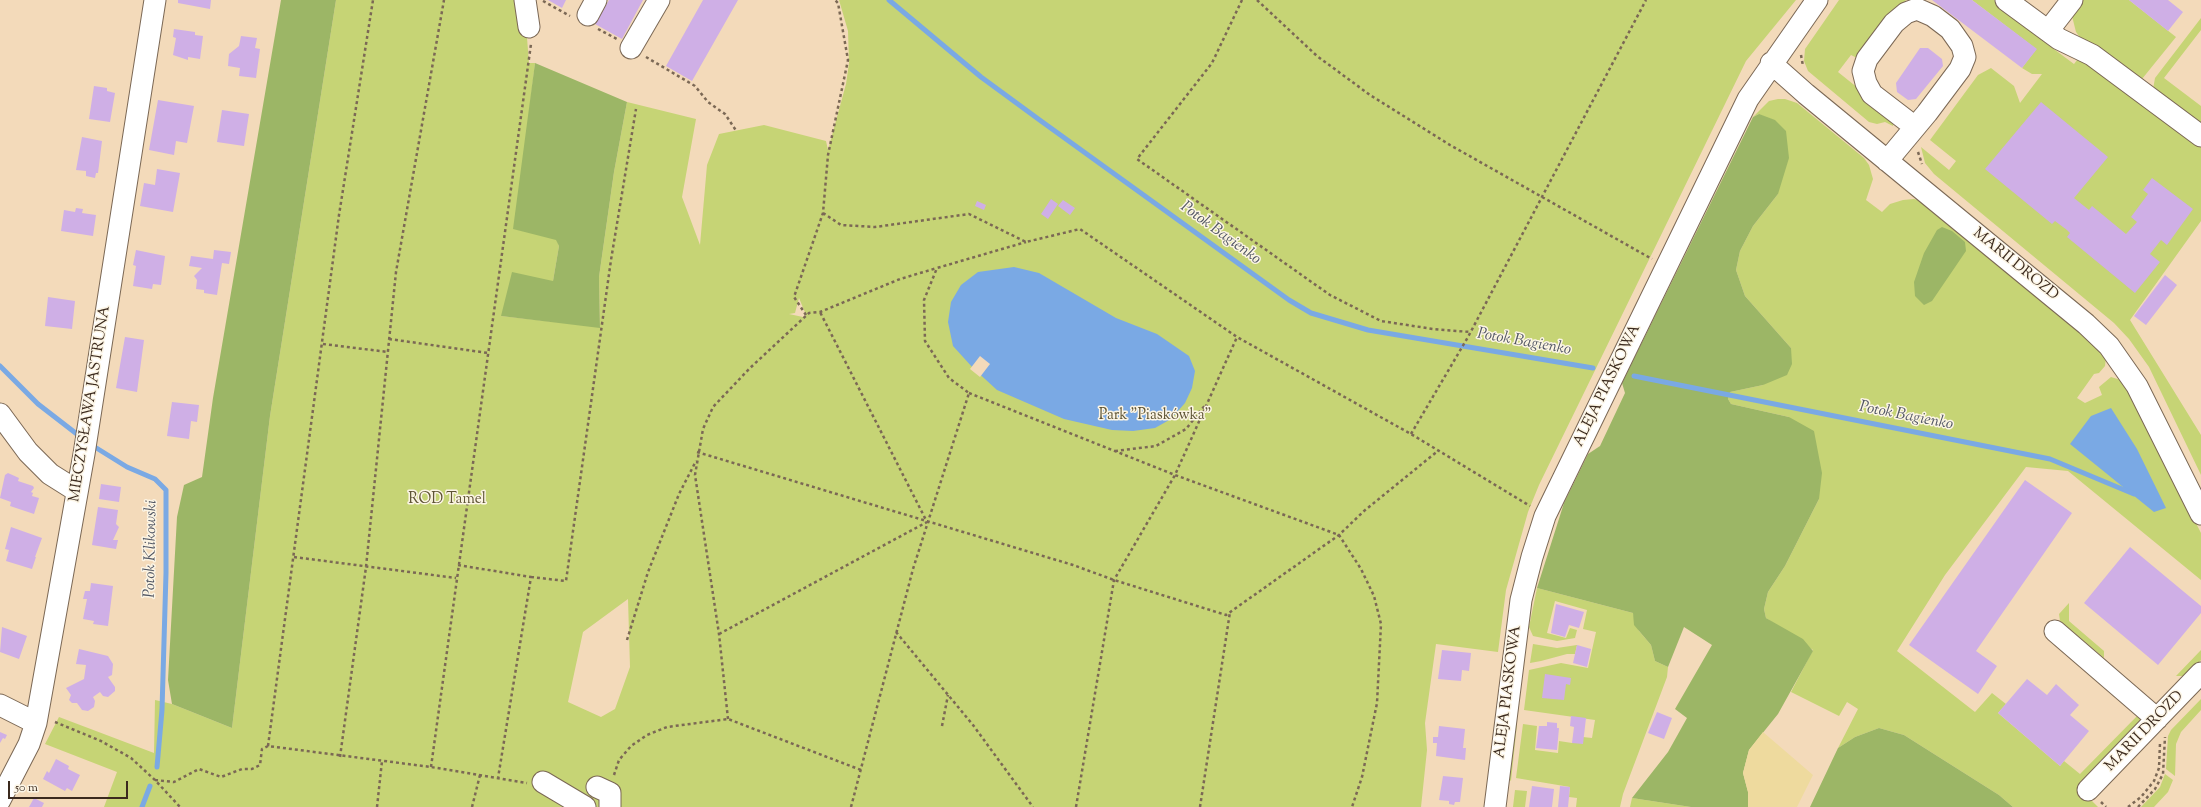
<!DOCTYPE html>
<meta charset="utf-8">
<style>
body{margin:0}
#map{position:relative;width:2201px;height:807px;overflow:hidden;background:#f3daba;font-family:"Sorts Mill Goudy",serif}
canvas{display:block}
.scale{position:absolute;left:8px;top:781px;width:120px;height:18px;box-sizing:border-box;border:2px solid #3b2a1e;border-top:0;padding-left:5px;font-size:12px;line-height:14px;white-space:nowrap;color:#3b2a1e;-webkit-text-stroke:3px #fcf5e5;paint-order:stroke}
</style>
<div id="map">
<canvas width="2201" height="807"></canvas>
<div class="scale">50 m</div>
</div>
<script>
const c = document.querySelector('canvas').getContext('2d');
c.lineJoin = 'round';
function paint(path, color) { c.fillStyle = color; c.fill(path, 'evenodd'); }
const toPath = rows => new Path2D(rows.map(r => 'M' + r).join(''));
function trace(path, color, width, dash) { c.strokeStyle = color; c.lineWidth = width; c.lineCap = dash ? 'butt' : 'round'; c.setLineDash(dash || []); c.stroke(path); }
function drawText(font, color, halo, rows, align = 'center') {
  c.font = font + ' "Sorts Mill Goudy",serif'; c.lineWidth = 3; c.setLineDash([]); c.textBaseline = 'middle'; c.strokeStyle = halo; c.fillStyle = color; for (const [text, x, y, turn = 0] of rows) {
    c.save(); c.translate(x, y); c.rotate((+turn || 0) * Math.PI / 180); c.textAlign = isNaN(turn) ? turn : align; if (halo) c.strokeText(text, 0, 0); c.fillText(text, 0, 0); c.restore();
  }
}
const green = toPath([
 [336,0,524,0,529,63,535,63,525,148,559,246,553,281,501,316,600,327,599,277,614,172,627,102,696,119,682,197,700,245,707,165,719,134,764,125,826,141,828,150,846,84,849,63,848,31,839,0,1796,0,1746,61,1539,485,1528,512,1506,590,1498,652,1436,644,1425,723,1427,750,1421,807,104,807,117,772,45,744,59,717,154,753,155,700,172,704,232,728,270,416],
 [799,298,806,315,803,317,789,314,795,313],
 [628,599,630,667,615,709,601,717,568,702,583,632],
 [1839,0,1906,0,1868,51,1860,56,1855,57,1851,55,1838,72,1894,117,1893,126,1885,122,1877,124,1869,122,1808,71,1804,61,1805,49],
 [1972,0,1994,0,2039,34,2047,44,2074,64,2081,55,2201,146,2201,221,2130,320,2201,435,2201,475,2149,367,2129,339,2114,323,1934,174,1925,163,1921,147,1949,170,1956,161,1930,140,1978,75,1991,68,2014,86,2020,103,2042,74,2032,74,2022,68,2036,49],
 [2082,0,2129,0,2176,37,2142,79,2084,43,2076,32,2072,16],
 [2201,18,2201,30,2164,78,2201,106,2201,126,2152,95,2155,78],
 [1778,99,1785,99,1797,103,1864,158,1869,165,1873,179,1866,200,1882,212,1890,204,1903,200,1914,199,1924,202,2051,304,2106,357,2105,366,2099,373,2094,374,2077,398,2085,403,2102,395,2099,387,2111,377,2124,381,2201,533,2201,580,2068,471,2026,467,1945,575,1897,651,1975,712,1992,693,2006,704,1998,713,2060,766,2064,761,2080,774,2140,713,2141,724,2078,787,2098,807,2013,807,1999,795,1904,735,1879,728,1855,737,1838,748,1858,709,1847,702,1839,716,1791,692,1813,650,1766,618,1764,609,1768,592,1785,566,1819,499,1789,417,1731,404,1728,399,1730,392,1763,385,1791,348,1745,296,1736,270,1740,251,1753,226,1778,194,1759,114,1753,117,1769,101],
 [1537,588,1633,613,1639,631,1651,645,1655,661,1668,667,1667,677,1623,794,1620,807,1576,807,1577,798,1569,797,1570,787,1516,778,1523,724,1537,726,1535,750,1558,753,1559,741,1572,743,1583,737,1592,738,1595,720,1524,710,1529,670,1561,663,1588,668,1596,632,1583,629,1587,610,1555,601,1547,633,1566,638,1570,628,1577,630,1575,638,1557,641,1533,636,1529,627],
 [2069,603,2069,621,2104,651,2104,658,2060,621,2059,614],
 [1533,644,1557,648,1577,645,1575,654,1567,654,1541,661,1530,663],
 [2201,650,2201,660,2186,676,2176,676],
 [2201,699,2201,710,2181,732,2176,744,2175,776,2166,769,2168,736,2171,730],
 [1512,724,1517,724,1511,781,1506,776],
 [2165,774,2173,780,2168,792,2154,807,2141,807,2160,787],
 [1515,790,1527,791,1525,807,1513,807],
 [1632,798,1691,807,1630,807]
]);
const forest = toPath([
 [281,0,336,0,270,416,232,728,172,704,168,680,177,517,184,485,202,477,213,398],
 [535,63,627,102,614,172,599,277,600,328,501,316,512,272,553,281,559,246,556,240,513,229],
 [1759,114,1775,120,1786,131,1789,158,1778,194,1753,226,1740,251,1736,270,1745,296,1791,348,1792,364,1787,375,1763,385,1730,392,1728,399,1731,404,1789,417,1814,431,1822,473,1819,499,1785,566,1768,592,1764,609,1766,618,1803,639,1813,651,1778,714,1749,750,1743,773,1748,792,1748,807,1691,807,1632,798,1668,752,1687,718,1675,709,1712,645,1684,627,1668,667,1655,661,1651,645,1634,625,1633,613,1537,588,1564,503,1588,454,1600,446,1625,393,1622,383,1753,117],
 [1942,227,1952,231,1965,242,1966,251,1932,301,1924,305,1915,296,1914,282,1924,253,1937,230],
 [1879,728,1904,735,1999,795,2013,807,1810,807,1838,748,1855,737]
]);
const sand = toPath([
 [1763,732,1813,775,1797,807,1748,807,1748,792,1743,773,1749,750]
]);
const water = toPath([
 [1014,267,1039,273,1116,318,1157,334,1189,356,1195,371,1192,388,1185,403,1171,419,1155,428,1133,431,1112,430,1064,419,997,390,973,368,953,346,948,322,951,302,961,285,978,272],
 [2111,408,2137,449,2166,508,2154,512,2070,444,2091,416]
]);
const pier = toPath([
 [980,356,990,364,980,377,970,369]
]);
const stream = toPath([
 [889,0,981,77,1041,121,1289,300,1311,313,1368,330,1593,368],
 [0,366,38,404,82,438],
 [1634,376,2050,459,2134,494],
 [90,444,127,467,155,479,166,490,166,573,162,710,157,767],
 [142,807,150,786]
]);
const building = toPath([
 [178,0,211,0,210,9,178,3],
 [548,0,566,0,562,8],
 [609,0,643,0,622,39,595,24],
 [703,0,738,0,692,81,666,66],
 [1932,0,1972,0,2037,49,2022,68],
 [2129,0,2168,0,2183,12,2168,31],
 [174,29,195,32,195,35,203,36,200,59,188,57,188,60,173,55,176,38,173,37],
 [241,36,257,38,255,48,260,49,256,78,239,76,240,68,228,66,229,54,239,46],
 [1920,48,1928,48,1942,59,1943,66,1916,99,1908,100,1897,92,1896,83],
 [94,86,107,88,107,91,115,93,110,122,89,119],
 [158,100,194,106,187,143,176,141,174,155,149,150],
 [2041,102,2108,157,2074,198,2089,210,2092,206,2126,234,2137,222,2131,217,2148,194,2143,190,2152,178,2193,209,2167,245,2161,240,2150,254,2160,262,2135,293,2067,237,2070,233,2067,230,2055,221,2052,224,1985,169],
 [222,110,249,114,244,146,217,142],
 [82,137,102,141,98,173,96,173,95,178,86,176,86,171,76,170],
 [157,169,180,173,173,212,140,206,144,183,155,185],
 [1051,199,1058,204,1048,219,1041,214],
 [1063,200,1075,208,1070,215,1058,206],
 [977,201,986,205,984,210,975,206],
 [76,208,83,209,82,213,96,215,93,236,61,231,64,210,75,212],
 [136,250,165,256,161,285,153,284,152,289,133,286,136,266,133,265],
 [214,250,231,252,229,264,222,263,217,295,204,293,204,290,196,289,197,280,194,276,202,268,189,266,191,256,213,259],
 [2165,275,2177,285,2146,325,2134,316],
 [48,297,75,301,72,329,45,326],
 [125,337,144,340,137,392,116,388],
 [172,402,199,405,197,422,191,421,189,439,167,436],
 [8,473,19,478,18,481,33,486,34,488,31,492,33,493,32,496,39,498,34,514,10,506,11,502,0,498,5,475],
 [2025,480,2072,513,1976,651,1997,666,1978,694,1909,645],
 [101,484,121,487,119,502,99,499],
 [98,507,118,510,116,524,119,527,113,540,118,540,116,549,92,545],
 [11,527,42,538,35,557,36,557,32,569,6,561,9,550,5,549],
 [2130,547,2201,606,2201,613,2158,665,2084,603],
 [91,583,113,586,108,626,93,624,94,621,83,619,87,599,83,599,85,591,90,591],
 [1556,604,1584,612,1579,628,1569,625,1565,637,1551,633],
 [2,627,27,636,19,659,0,652],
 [1577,645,1591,649,1587,667,1573,663],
 [79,649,108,656,113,664,112,675,108,677,115,687,115,691,108,697,103,696,100,692,93,697,95,701,94,707,88,711,82,710,77,703,72,703,69,700,71,695,66,688,84,679,86,665,76,664],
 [1442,650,1471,653,1469,671,1462,670,1461,681,1438,679],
 [1545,674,1571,678,1570,685,1566,684,1564,700,1542,698],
 [2027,679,2047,695,2056,684,2068,695,2079,705,2070,715,2089,731,2060,766,1998,713],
 [1657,712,1672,718,1664,739,1648,733],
 [1571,716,1586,718,1583,744,1572,743,1574,727,1570,726],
 [1547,722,1557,723,1557,728,1559,728,1557,750,1536,748,1539,726,1547,726],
 [1439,726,1465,729,1463,748,1466,748,1465,760,1436,756,1437,743,1433,743,1433,737,1438,737],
 [0,732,7,735,5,739,3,738,0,743],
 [56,759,69,766,68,769,80,775,72,791,67,788,65,791,43,779,47,771,49,773],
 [1443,776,1463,778,1460,802,1455,802,1454,805,1449,804,1449,801,1439,800],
 [1532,786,1554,789,1552,807,1529,807],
 [1560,786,1570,787,1568,807,1558,807],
 [34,798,44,803,42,807,29,807]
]);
const path = toPath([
 [1242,0,1212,63,1137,159,1330,295,1381,321,1433,329,1470,332],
 [1257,0,1317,56,1370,95,1450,145,1652,259],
 [543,1,570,16],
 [598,29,617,39],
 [1801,55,1803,66],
 [646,57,695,86,708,102,725,114,737,132],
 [1918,152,1922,164],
 [823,213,841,225,875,227,969,214,1026,242,1080,229,1237,337,1411,434,1530,506],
 [806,315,794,297,823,213,828,155,848,60,838,3,835,0],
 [389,339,488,353],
 [323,344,388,352],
 [969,393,1175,475,1339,535,1361,569,1374,596,1381,624,1377,703,1362,777,1352,807],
 [1411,434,1468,337,1646,0],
 [1115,451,1156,446,1186,429,1206,404],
 [697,452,1073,565,1114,580,1226,615,1339,535,1364,511,1439,450],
 [294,557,456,578],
 [458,565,531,577,498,778],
 [531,577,566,581,611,260,636,109],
 [896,632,973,725,1033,807],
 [719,634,927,522,820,312],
 [627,640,648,572,679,494,696,461],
 [728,719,719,634,695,475,703,429,713,407,749,369,809,313,820,312,900,279,937,268],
 [55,722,101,741,131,758,155,780,180,807],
 [942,726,948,695],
 [268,746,339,215,373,0],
 [340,757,366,567,396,272,444,0],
 [431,767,531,44],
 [614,775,619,760,631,746,647,735,667,727,728,719,861,770],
 [155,780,174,782,199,769,221,777,242,769,252,769,260,765,262,749,268,746,431,767,527,783],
 [2101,802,2106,807],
 [377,807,382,761],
 [472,807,480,775],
 [851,807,913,569,969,393,949,378,925,341,924,300,937,268,1026,242],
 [1076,807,1114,580,1175,475,1237,337],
 [1200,807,1230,612],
 [2128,807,2141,797,2154,781,2159,768,2160,743],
 [2138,807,2155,789,2163,774,2165,737]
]);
const minor = toPath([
 [525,0,529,27],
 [2006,0,2059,39,2092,55,2201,136],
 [588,15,596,0],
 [2048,31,2072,0],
 [631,48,659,0],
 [1771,63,1806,94,2086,324,2109,346,2137,386,2201,514],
 [1887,161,1927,113,1960,69,1965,57,1962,46,1950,29,1933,16,1917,9,1906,13,1894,23,1867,59,1863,71,1866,83,1872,94,1915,127],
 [0,414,28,452,50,474,77,491],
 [2055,631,2157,719],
 [0,705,36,723],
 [543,782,585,807],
 [597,787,610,793,610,807],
 [2088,790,2201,673],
 [0,800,29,744,36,723,84,454,155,0],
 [1495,807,1521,600,1532,557,1545,516,1748,99,1817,0]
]);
const streetNames = [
 ["MARII DROZD",2015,265,39],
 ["ALEJA PIASKOWA",1608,386,-64],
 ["MIECZYSŁAWA JASTRUNA",91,404,-81],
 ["ALEJA PIASKOWA",1509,692,-83],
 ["MARII DROZD",2145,732,-46]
];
const parkNames = [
 ["Park \"Piaskówka\"",1155,416],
 ["ROD Tamel",447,500]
];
const waterNames = [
 ["Potok Bagienko",1220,234,36],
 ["Potok Bagienko",1524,343,10],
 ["Potok Bagienko",1906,417,11],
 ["Potok Klikowski",152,549,-89]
];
paint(green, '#c6d475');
paint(forest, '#9cb666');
paint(sand, '#eeda9e');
paint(water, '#7aa9e4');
paint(pier, '#f3daba');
trace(stream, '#7aa9e4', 5);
paint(building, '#cfafe6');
trace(minor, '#7b6855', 23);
trace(path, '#7b6855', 2.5, [3, 3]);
trace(minor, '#fff', 21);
drawText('15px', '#3b2a1e', '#fcf5e5', streetNames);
drawText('15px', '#5e5434', '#fcf5e5', parkNames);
drawText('italic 16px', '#515663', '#fcf5e5', waterNames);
</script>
